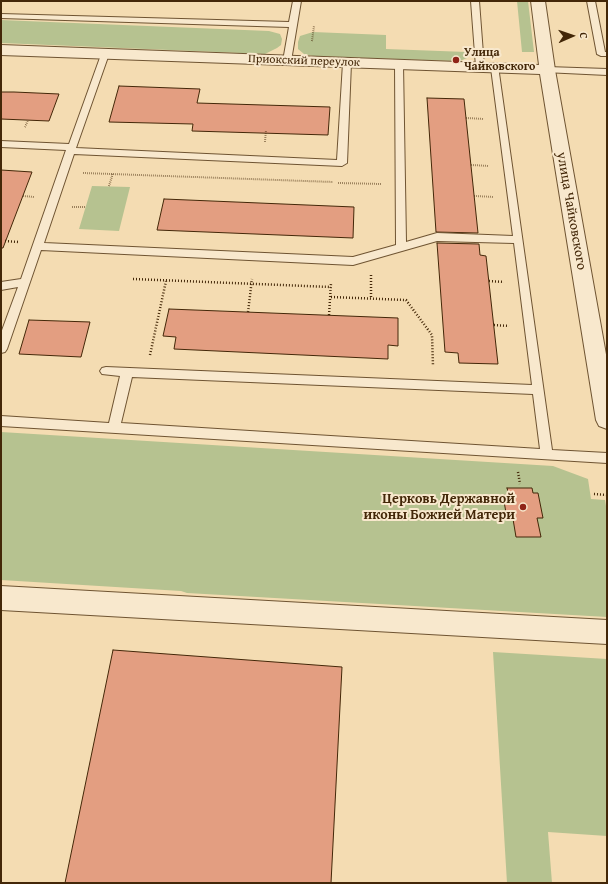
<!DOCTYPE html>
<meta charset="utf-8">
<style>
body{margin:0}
#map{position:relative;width:608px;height:884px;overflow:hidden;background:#f4dcb2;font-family:"Gentium Book Plus",serif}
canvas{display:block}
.frame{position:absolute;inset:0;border:2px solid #432708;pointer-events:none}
.north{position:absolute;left:552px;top:16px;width:40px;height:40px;-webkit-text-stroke:3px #f8e8cd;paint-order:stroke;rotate:88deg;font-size:11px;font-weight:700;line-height:16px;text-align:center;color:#432708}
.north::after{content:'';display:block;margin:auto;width:14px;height:18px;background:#432708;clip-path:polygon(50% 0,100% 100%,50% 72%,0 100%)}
</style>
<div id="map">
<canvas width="608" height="884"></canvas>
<div class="frame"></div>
<div class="north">С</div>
</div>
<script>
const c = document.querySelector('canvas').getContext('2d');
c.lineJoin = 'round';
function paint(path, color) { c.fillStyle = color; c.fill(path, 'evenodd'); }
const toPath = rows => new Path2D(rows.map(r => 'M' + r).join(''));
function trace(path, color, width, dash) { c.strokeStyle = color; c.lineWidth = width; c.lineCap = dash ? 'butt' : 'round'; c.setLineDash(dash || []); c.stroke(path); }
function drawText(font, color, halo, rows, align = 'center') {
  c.font = font + ' "Gentium Book Plus",serif'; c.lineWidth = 4; c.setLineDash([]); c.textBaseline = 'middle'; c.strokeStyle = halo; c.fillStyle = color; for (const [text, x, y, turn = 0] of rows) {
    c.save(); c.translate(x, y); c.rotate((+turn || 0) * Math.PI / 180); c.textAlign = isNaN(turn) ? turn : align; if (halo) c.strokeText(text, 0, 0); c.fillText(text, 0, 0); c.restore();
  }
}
const green = toPath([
 [517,1,528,1,534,52,522,52],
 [1,20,269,31,280,34,282,39,281,45,277,48,265,54,1,43],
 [313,32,386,35,386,49,467,52,467,58,460,61,454,61,313,56,304,54,298,49,298,42,300,36],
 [92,186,130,187,119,231,79,229],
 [1,432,553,466,588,479,591,499,605,500,607,512,607,617,187,593,181,591,1,580],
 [493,652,607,659,607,836,548,832,552,883,507,883]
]);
const building = toPath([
 [119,86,200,89,197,103,330,107,328,135,192,131,193,124,109,122,119,86],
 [1,92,14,92,59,94,49,121,1,119,1,92],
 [427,98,464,99,478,233,436,232,427,98],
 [1,170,32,172,3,248,1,248,1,170],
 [164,199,354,207,353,238,157,230,164,199],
 [437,243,479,244,480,255,486,256,498,364,459,363,458,353,445,352,437,243],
 [169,309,398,318,398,346,388,345,388,359,174,349,176,337,163,336,169,309],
 [29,320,90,322,81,357,19,354,29,320],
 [507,488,532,488,533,493,538,493,543,518,537,518,541,537,516,537,513,519,507,519,503,495,509,495,507,488],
 [113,650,342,667,331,883,65,883,113,650]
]);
const pathFar1 = toPath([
 [312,41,314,26],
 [466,118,484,119],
 [25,127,28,120],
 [265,142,266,130],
 [471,165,489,166],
 [83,173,333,182],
 [338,183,381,184],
 [109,186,113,173],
 [23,196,34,197],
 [474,196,494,197],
 [72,207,86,207]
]);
const path = toPath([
 [5,241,19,242],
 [371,275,371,298],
 [133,279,331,287],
 [489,281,504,282],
 [331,297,406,300,432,335,433,366],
 [248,312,252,279],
 [329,315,331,283],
 [494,325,509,326],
 [150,355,166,281],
 [518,472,520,484],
 [594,494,607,495]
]);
const lane = toPath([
 [293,1,301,1,291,61,287,64,283,61,289,27,1,18,1,14,289,22,293,1],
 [471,1,479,1,484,67,480,70,476,67,471,1],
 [587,1,595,1,605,52,607,52,607,56,601,56,597,54,587,1],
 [102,52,105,52,109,54,76,148,337,160,343,63,347,60,351,63,347,163,342,166,74,154,44,243,353,257,396,245,395,64,399,61,403,64,406,242,437,233,513,236,491,68,492,66,498,66,552,450,607,453,607,463,1,426,1,416,109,423,120,376,102,374,100,371,102,368,106,367,532,385,514,243,437,241,353,265,41,250,7,349,5,352,1,353,1,333,18,287,1,290,1,282,21,279,66,150,1,147,1,141,69,144,102,52],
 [132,377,533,394,540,449,121,423,132,377],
 [547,67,607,69,607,75,544,72,543,70,547,67]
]);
const street = toPath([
 [531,1,545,1,555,70,607,360,607,429,599,426,596,420,540,74,1,55,1,45,539,65,531,1],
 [1,586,607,620,607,644,1,610,1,586]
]);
const markers = [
 [456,60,4,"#8f2418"],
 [523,507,4,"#8f2418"]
];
const farPoinames = [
 ["Улица",464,53],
 ["Чайковского",464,67]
];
const farStreetnames = [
 ["Приокский переулок",304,61,2]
];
const streetNames = [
 ["улица Чайковского",571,211,80]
];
const poiNames = [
 ["Церковь Державной",515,499],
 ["иконы Божией Матери",515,515]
];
paint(green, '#b6c290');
paint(building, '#e39e81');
trace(building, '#432708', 1);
trace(lane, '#6f5432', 2);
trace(street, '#6f5432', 2);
trace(pathFar1, '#432708', 2, [0.5, 1.5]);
trace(path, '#432708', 2.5, [1, 2]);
paint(lane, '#f8e8cd');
paint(street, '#f8e8cd');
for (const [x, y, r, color] of markers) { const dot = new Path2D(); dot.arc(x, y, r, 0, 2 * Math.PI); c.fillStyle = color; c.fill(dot); trace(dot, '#f8e8cd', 1.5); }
drawText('bold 12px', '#432708', '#f8e8cd', farPoinames, 'left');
drawText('12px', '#432708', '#f8e8cd', farStreetnames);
drawText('14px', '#432708', '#f8e8cd', streetNames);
drawText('bold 14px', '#432708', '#f8e8cd', poiNames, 'right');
</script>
